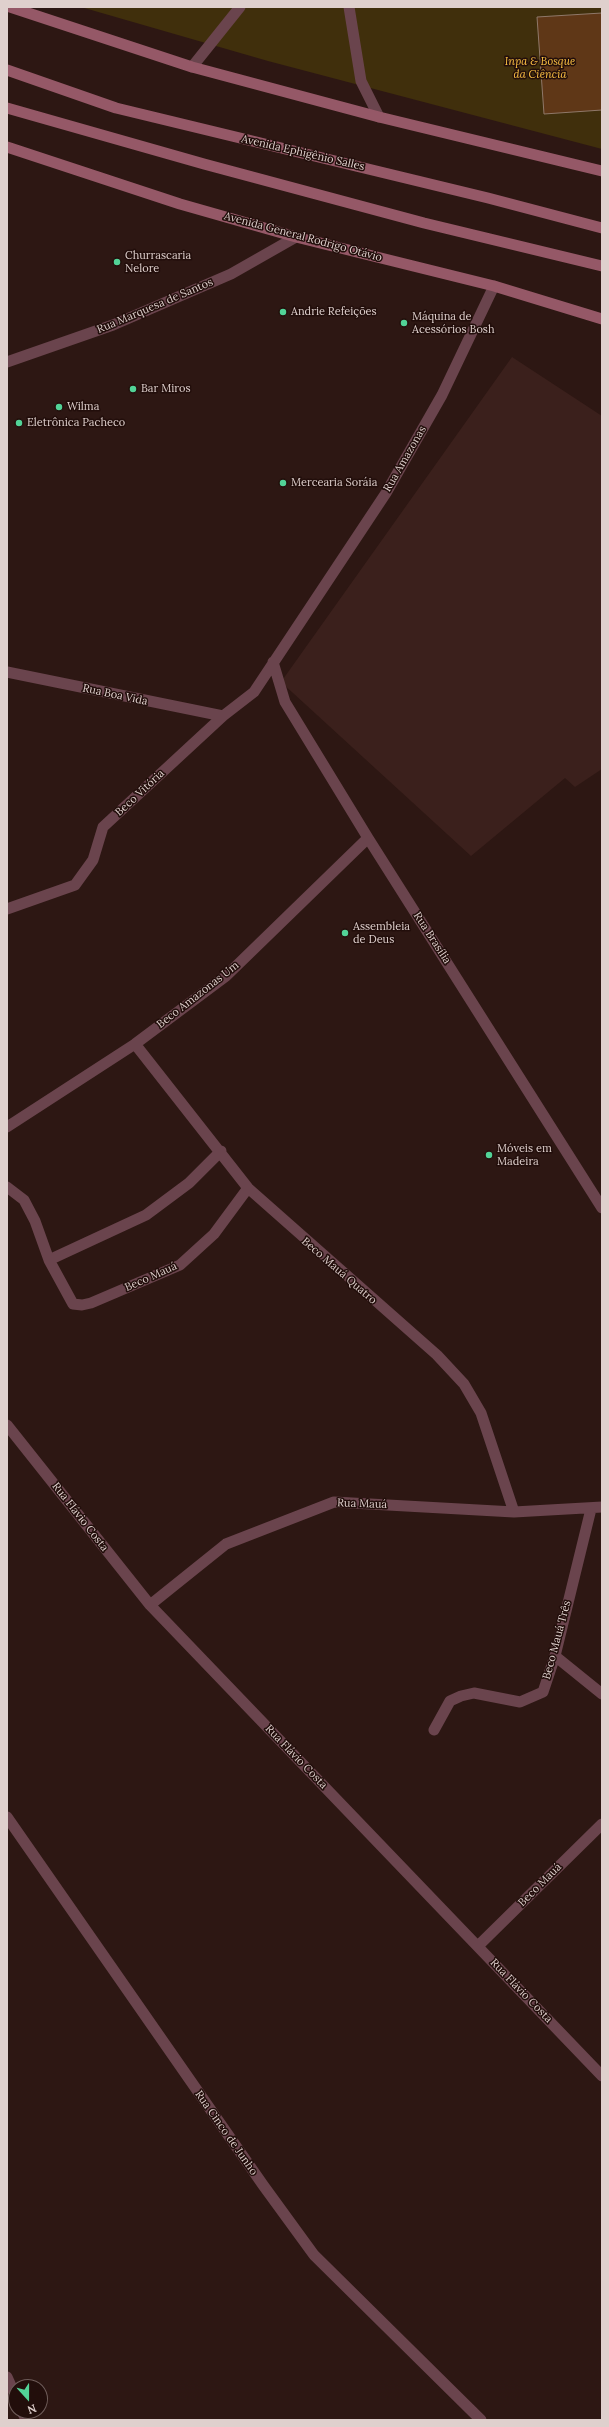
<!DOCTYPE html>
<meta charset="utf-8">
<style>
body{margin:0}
#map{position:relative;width:609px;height:2427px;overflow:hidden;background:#2d1713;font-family:Lora,serif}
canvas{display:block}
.frame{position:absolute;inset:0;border:8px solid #dfd0cd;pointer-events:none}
.north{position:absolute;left:8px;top:2379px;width:40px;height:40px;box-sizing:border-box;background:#220e0b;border:1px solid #6e5c59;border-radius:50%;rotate:159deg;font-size:11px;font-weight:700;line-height:16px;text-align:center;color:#dfd0cd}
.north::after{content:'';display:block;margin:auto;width:14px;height:18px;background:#52d397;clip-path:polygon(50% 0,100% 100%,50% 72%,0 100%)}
</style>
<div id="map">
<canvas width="609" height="2427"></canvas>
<div class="frame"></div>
<div class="north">N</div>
</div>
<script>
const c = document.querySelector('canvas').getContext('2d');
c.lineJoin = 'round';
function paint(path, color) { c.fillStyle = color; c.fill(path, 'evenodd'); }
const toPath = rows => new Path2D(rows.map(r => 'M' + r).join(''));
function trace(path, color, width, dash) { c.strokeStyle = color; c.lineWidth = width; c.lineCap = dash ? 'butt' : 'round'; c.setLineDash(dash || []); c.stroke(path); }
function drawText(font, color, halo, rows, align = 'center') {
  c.font = font + ' Lora,serif'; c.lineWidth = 3; c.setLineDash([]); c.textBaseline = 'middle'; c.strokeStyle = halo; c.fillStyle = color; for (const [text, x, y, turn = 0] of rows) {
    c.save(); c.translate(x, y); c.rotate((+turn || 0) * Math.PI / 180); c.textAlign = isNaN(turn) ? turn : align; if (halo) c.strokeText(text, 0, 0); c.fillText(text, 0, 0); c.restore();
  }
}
const built = toPath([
 [512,357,602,416,602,769,575,787,565,778,471,856,281,682]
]);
const green = toPath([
 [81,7,602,7,602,149,268,61]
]);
const building = toPath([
 [602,13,602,110,544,114,537,17,602,13]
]);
const service = toPath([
 [349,7,361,81,379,117],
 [192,67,240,7]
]);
const minor = toPath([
 [7,362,113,325,231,274,296,237],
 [273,662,285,702,368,838,602,1208],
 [7,672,223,716],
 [7,909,75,885,93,860,103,827,223,716,254,692,386,493,442,395,494,286],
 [135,1044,248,1188,437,1355,464,1384,481,1413,514,1512],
 [7,1127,135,1044,226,976,368,838],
 [7,1187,24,1200,35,1221,49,1260,73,1304,82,1305,91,1303,180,1265,214,1234,248,1188],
 [49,1260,146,1215,189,1183,221,1151],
 [7,1425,150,1605,602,2076],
 [150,1605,226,1544,334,1502,514,1512,602,1507],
 [555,1656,602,1694],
 [434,1730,450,1701,461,1696,474,1693,520,1702,543,1692,555,1656,591,1509],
 [7,1817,263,2185,314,2255,481,2420],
 [478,1946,602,1824],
 [7,2377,16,2397],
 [22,2411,26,2420]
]);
const secondary = toPath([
 [10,7,192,67,379,117,602,171],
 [7,70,116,108,488,198,602,228],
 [7,108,204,164,424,223,602,266],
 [7,147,180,204,296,237,494,286,602,319]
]);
const markers = [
 [117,262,4,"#52d397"],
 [283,312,4,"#52d397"],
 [404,323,4,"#52d397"],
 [133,389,4,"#52d397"],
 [59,407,4,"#52d397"],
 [19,423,4,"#52d397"],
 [283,483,4,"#52d397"],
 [345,933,4,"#52d397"],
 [489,1155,4,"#52d397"]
];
const parkNames = [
 ["Inpa & Bosque",540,62],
 ["da Ciência",540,75]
];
const streetNames = [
 ["Avenida Ephigênio Salles",303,153,13],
 ["Avenida General Rodrigo Otávio",303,237,15],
 ["Rua Marquesa de Santos",155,306,-23],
 ["Rua Amazonas",405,459,-60],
 ["Rua Boa Vida",115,695,12],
 ["Beco Vitória",140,793,-43],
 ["Rua Brasília",432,938,57],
 ["Beco Amazonas Um",198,995,-38],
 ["Beco Mauá Quatro",339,1271,41],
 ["Beco Mauá",151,1277,-24],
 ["Rua Mauá",362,1504,2],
 ["Rua Flávio Costa",80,1517,52],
 ["Beco Mauá Três",557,1640,-75],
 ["Rua Flávio Costa",296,1757,46],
 ["Beco Mauá",540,1885,-45],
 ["Rua Flávio Costa",521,1991,46],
 ["Rua Cinco de Junho",226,2133,55]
];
const poiNames = [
 ["Churrascaria",125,256],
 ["Nelore",125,269],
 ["Andrie Refeições",291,312],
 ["Máquina de",412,317],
 ["Acessórios Bosh",412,330],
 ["Bar Miros",141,389],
 ["Wilma",67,407],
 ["Eletrônica Pacheco",27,423],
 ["Mercearia Soráia",291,483],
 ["Assembleia",353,927],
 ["de Deus",353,940],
 ["Móveis em",497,1149],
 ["Madeira",497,1162]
];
paint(built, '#3b201c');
paint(green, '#402f0c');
paint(building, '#5f3717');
trace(building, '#8f7869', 1);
trace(service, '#6a444d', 11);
trace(minor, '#6a444d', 11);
trace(secondary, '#955867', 11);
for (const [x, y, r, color] of markers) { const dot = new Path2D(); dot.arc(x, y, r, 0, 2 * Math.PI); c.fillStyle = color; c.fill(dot); trace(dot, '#220e0b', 1.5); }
drawText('italic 11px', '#fcc143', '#220e0b', parkNames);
drawText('11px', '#dfd0cd', '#220e0b', streetNames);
drawText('11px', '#dfd0cd', '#220e0b', poiNames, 'left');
</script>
